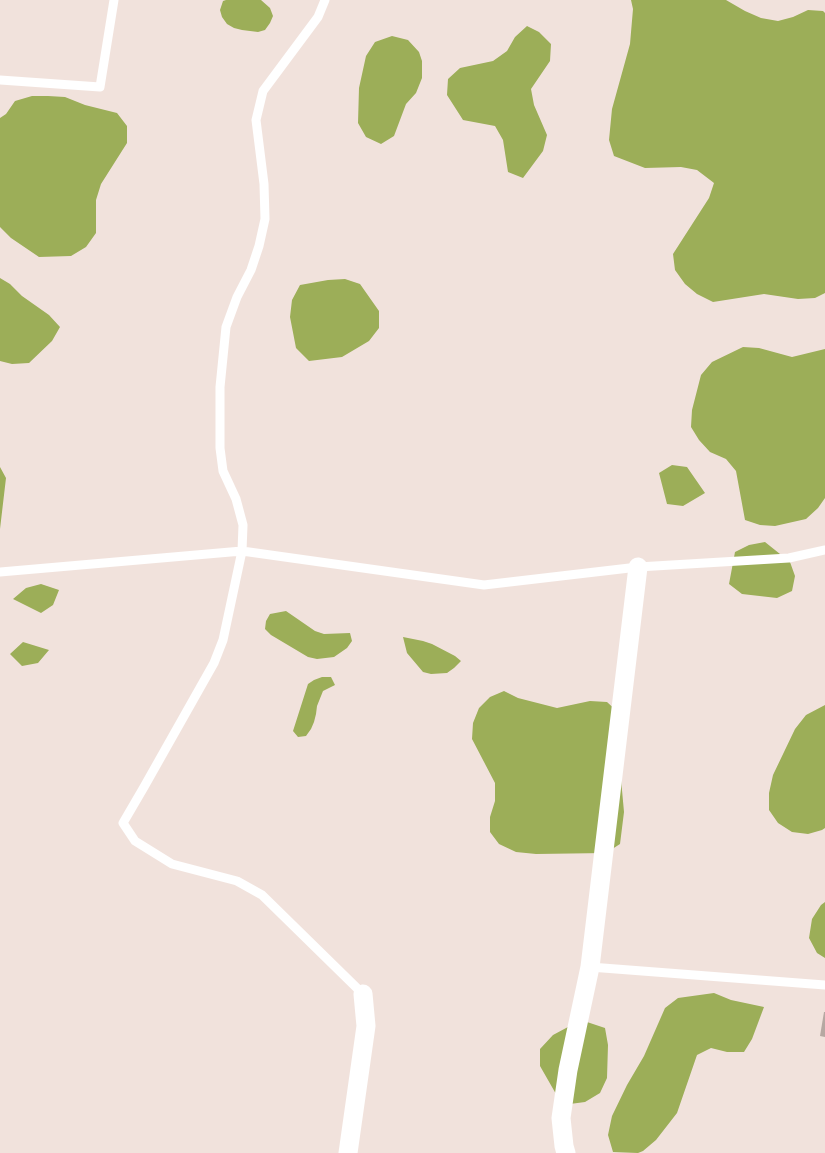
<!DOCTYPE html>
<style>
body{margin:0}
canvas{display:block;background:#f1e2dc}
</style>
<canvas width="825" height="1153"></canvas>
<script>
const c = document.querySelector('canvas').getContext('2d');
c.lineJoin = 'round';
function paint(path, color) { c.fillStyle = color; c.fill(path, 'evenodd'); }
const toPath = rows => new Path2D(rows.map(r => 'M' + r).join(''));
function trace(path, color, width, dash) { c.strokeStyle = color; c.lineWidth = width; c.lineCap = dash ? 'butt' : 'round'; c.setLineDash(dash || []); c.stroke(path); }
const forest = toPath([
 [226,0,261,0,270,8,273,16,270,23,265,30,258,32,242,30,234,28,227,24,222,17,220,10,223,1],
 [631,0,726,0,745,11,761,18,778,21,793,17,808,10,823,11,825,13,825,293,815,298,798,299,764,294,713,302,697,294,685,284,675,270,673,254,709,198,714,183,697,170,681,167,645,168,614,156,609,140,612,109,630,44,633,9],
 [527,26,539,32,551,44,550,61,531,89,534,105,547,135,543,151,523,178,508,172,503,140,495,126,463,120,447,95,448,79,460,68,493,61,507,51,515,37],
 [392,36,408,40,419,52,422,61,422,78,416,93,406,104,394,136,381,144,366,137,358,123,359,88,366,56,375,42],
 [32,96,48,96,65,97,85,105,117,113,127,126,127,143,101,184,96,200,96,233,86,247,71,256,39,257,11,238,0,227,0,118,6,114,15,101],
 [0,278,10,284,22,296,49,315,60,327,52,341,29,363,12,364,0,361],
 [345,279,360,284,379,311,379,328,369,341,342,357,309,361,296,348,290,317,292,300,300,285,328,280],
 [743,347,759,348,792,357,825,349,825,498,818,508,806,519,775,526,760,525,745,520,736,471,726,459,710,452,699,440,691,427,692,410,701,375,712,362],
 [672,465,687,467,705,493,683,506,667,504,659,473],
 [0,467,6,478,0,529],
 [765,542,790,562,795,576,792,591,777,598,742,594,729,584,735,552,749,545],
 [41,584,59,590,53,605,41,613,13,599,26,588],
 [286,611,315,631,324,634,350,633,352,641,347,648,334,657,317,659,308,657,271,635,265,629,266,621,270,614],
 [403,637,423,641,432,644,455,656,461,661,454,668,447,673,431,674,423,672,407,653],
 [23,642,49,650,38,663,22,666,10,654],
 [322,677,331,677,335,685,323,691,317,706,316,714,314,722,311,729,306,736,298,737,293,731,308,684,314,680],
 [504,691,518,698,557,708,590,701,607,702,620,714,621,779,624,812,620,844,606,853,536,854,516,852,499,844,490,832,490,817,495,801,495,783,472,739,473,723,479,708,490,697],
 [825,705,825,828,822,830,808,834,792,832,778,823,769,810,769,793,773,775,795,729,806,715],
 [825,902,825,958,817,953,809,938,812,919,821,905],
 [714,993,731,1000,764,1007,752,1039,744,1052,727,1052,711,1048,697,1055,677,1113,656,1140,643,1151,638,1153,613,1152,608,1135,612,1116,627,1085,644,1056,665,1008,678,998],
 [581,1020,605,1028,608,1045,607,1078,600,1093,585,1102,570,1104,556,1094,540,1066,540,1049,553,1035]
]);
const building = toPath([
 [824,1012,825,1012,825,1037,820,1036]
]);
const service = toPath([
 [325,0,318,17,263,91,256,120,264,184,265,219,259,246,251,270,237,297,226,327,220,387,220,448,223,471,236,499,243,525,242,551,223,640,214,663,144,787,123,823,135,841,172,864,237,881,262,895,363,994],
 [0,80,100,87,114,0],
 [0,572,242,551,484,585,638,567,789,558,825,550],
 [590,967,825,985]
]);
const minor = toPath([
 [348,1153,366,1026,363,994],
 [566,1153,564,1146,561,1118,568,1070,590,967,638,567]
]);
paint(forest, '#9cae58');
paint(building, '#b6a8a2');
trace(service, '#fff', 9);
trace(minor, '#fff', 19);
</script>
